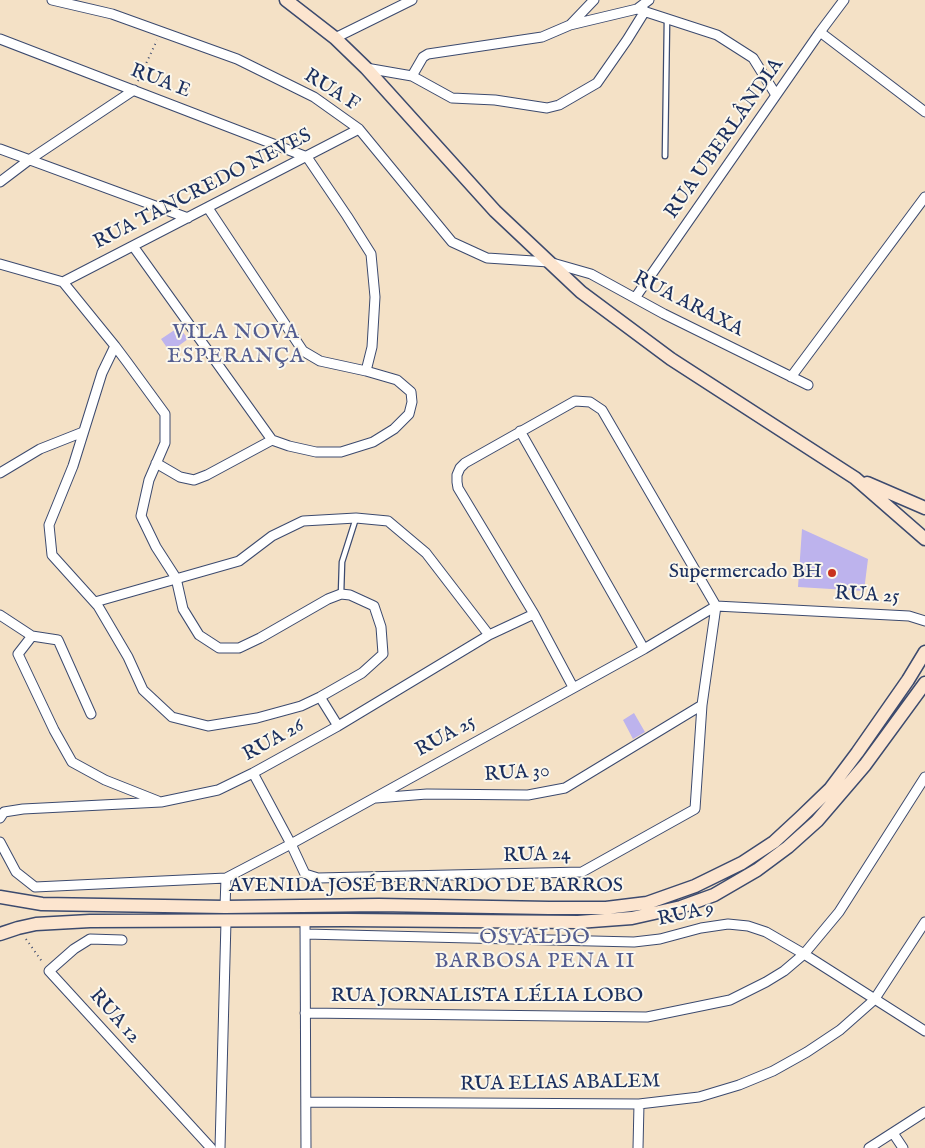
<!DOCTYPE html>
<meta charset="utf-8">
<style>
body{margin:0}
canvas{display:block;background:#f4e1c6}
</style>
<canvas width="925" height="1148"></canvas>
<script>
const c = document.querySelector('canvas').getContext('2d');
c.lineJoin = 'round';
function paint(path, color) { c.fillStyle = color; c.fill(path, 'evenodd'); }
const toPath = rows => new Path2D(rows.map(r => 'M' + r).join(''));
function trace(path, color, width, dash) { c.strokeStyle = color; c.lineWidth = width; c.lineCap = dash ? 'butt' : 'round'; c.setLineDash(dash || []); c.stroke(path); }
function drawText(font, color, halo, rows, align = 'center') {
  c.font = font + ' "IM FELL English",serif'; c.lineWidth = 4; c.setLineDash([]); c.textBaseline = 'middle'; c.strokeStyle = halo; c.fillStyle = color; for (const [text, x, y, turn = 0] of rows) {
    c.save(); c.translate(x, y); c.rotate((+turn || 0) * Math.PI / 180); c.textAlign = isNaN(turn) ? turn : align; if (halo) c.strokeText(text, 0, 0); c.fillText(text, 0, 0); c.restore();
  }
}
const building = toPath([
 [179,327,188,339,170,352,161,339],
 [802,529,868,559,864,591,798,587],
 [634,713,645,732,633,739,623,720]
]);
const path = toPath([
 [138,81,157,40],
 [26,939,43,963]
]);
const lane = toPath([
 [665,156,667,20],
 [341,594,342,562,356,518]
]);
const street = toPath([
 [52,0,112,14,237,59,314,97,359,129,452,242,487,258,549,262,591,274,664,314,808,385],
 [637,9,649,0],
 [570,25,594,0],
 [820,32,925,112],
 [335,38,412,0],
 [0,39,307,157,347,216,371,254,375,297,372,347,366,371],
 [366,68,412,76,452,98,495,100,547,108,559,105,597,83,627,40,645,11],
 [412,76,423,57,428,54,542,37,570,25,637,9,717,35,753,58,776,95],
 [0,149,188,218],
 [0,182,29,160,134,90],
 [133,246,272,440,289,446,316,452,341,452,373,442,394,429,409,414,412,402,411,392,397,380,366,371,320,361,303,351,208,208],
 [0,264,63,282],
 [63,282,115,346,127,362,165,414,165,443,149,480,141,516,156,547,176,578,183,609,199,635,219,648,239,648,260,638,328,599,341,594,350,595,374,606,381,627,383,654,362,673,320,697,301,706,257,718,208,726,172,717,143,690,128,657,98,606,52,555,49,525,73,466,102,373,115,346],
 [63,282,359,129],
 [635,298,820,32,844,0],
 [791,377,925,197],
 [520,431,644,649],
 [156,463,180,477,194,480,207,475,272,440],
 [0,473,40,449,83,432],
 [95,602,239,561,272,536,303,521,356,518,388,521,426,553,489,635],
 [0,615,32,636,58,640,91,714],
 [32,636,18,654,54,730,72,762,105,780,158,801],
 [320,697,338,726],
 [253,773,291,844,305,874,318,878,582,872,695,809,702,705,716,606,602,410,590,402,575,401,465,463,460,468,457,475,457,482,458,488,534,614,573,687],
 [376,798,427,794,528,795,565,788,702,705],
 [0,818,4,812,23,809,161,802,218,790,253,773,338,726,489,635,534,614],
 [0,842,16,872,35,887,226,878,291,844,644,649,716,606,909,616,925,621],
 [225,907,226,878],
 [305,920,306,1148],
 [305,934,634,942,660,939,701,928,728,924,748,926,766,932,804,954,925,1031],
 [122,940,90,939,74,949,49,971,211,1148],
 [305,1013,647,1017,730,1000,766,982,784,971,804,954,839,912,925,777],
 [306,1102,639,1104,699,1097,739,1085,773,1071,807,1052,840,1030,874,1000,925,922],
 [893,1133,903,1148],
 [220,1148,226,921],
 [638,1148,639,1104],
 [869,1148,925,1112]
]);
const secondary = toPath([
 [286,0,335,38,366,68,495,211,581,292,671,359,855,478,925,539],
 [867,483,925,508],
 [0,897,42,904,225,907,379,905,549,908,606,908,647,903,695,886,742,863,774,842,801,817,830,789,857,753,908,680,925,652],
 [0,934,18,928,36,924,90,921,346,920,578,922,632,918,681,907,714,895,757,870,788,847,817,821,865,765,925,683]
]);
const markers = [
 [832,573,5,"#c8321e"]
];
const streetNames = [
 ["RUA E",160,82,21],
 ["RUA F",331,91,32],
 ["RUA UBERLÂNDIA",725,139,-55],
 ["RUA TANCREDO NEVES",203,190,-27],
 ["RUA ARAXA",688,305,27],
 ["RUA 25",867,596,3],
 ["RUA 25",446,737,-29],
 ["RUA 26",274,741,-29],
 ["RUA 30",517,774,-4],
 ["RUA 24",537,856,-2],
 ["AVENIDA JOSÉ BERNARDO DE BARROS",426,887],
 ["RUA 9",686,915,-12],
 ["RUA JORNALISTA LÉLIA LOBO",487,997],
 ["RUA 12",114,1017,48],
 ["RUA ELIAS ABALEM",560,1084,-1]
];
const poiNames = [
 ["Supermercado BH",822,573]
];
const neighbourhoodNames = [
 ["VILA NOVA",236,334],
 ["ESPERANÇA",236,358],
 ["OSVALDO",535,939],
 ["BARBOSA PENA II",535,963]
];
paint(building, '#bdb3ed');
trace(lane, '#3c4a6e', 7);
trace(street, '#3c4a6e', 11);
trace(secondary, '#3c4a6e', 15);
trace(path, '#3c4a6e', 2, [1, 4]);
trace(lane, '#fff', 4.5);
trace(street, '#fff', 9);
trace(secondary, '#fce5cf', 12);
for (const [x, y, r, color] of markers) { const dot = new Path2D(); dot.arc(x, y, r, 0, 2 * Math.PI); c.fillStyle = color; c.fill(dot); trace(dot, '#fbf7ec', 2); }
drawText('20px', '#1b2f5e', '#fbf7ec', streetNames);
drawText('20px', '#1b2f5e', '#fbf7ec', poiNames, 'right');
c.letterSpacing = '1px';
drawText('21px', '#545d90', '#fbf7ec', neighbourhoodNames);
c.letterSpacing = '0px';
</script>
